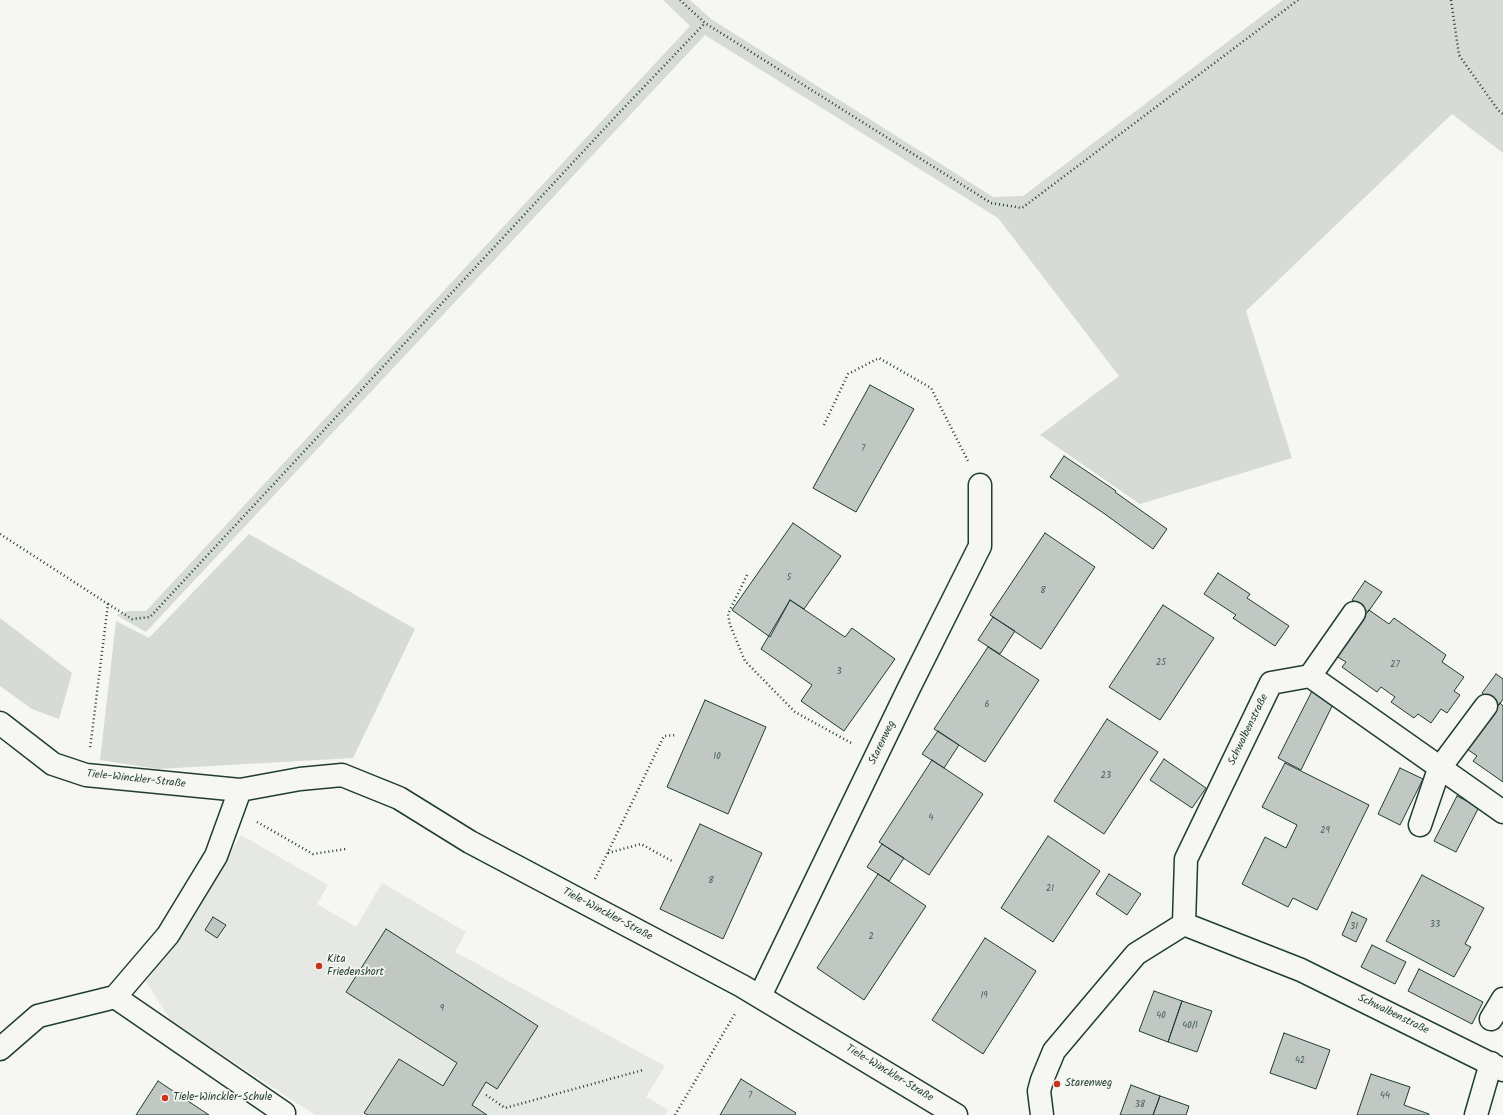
<!DOCTYPE html>
<meta charset="utf-8">
<style>
body{margin:0}
canvas{display:block;background:#f6f6f2}
</style>
<canvas width="1503" height="1115"></canvas>
<script>
const c = document.querySelector('canvas').getContext('2d');
c.lineJoin = 'round';
function paint(path, color) { c.fillStyle = color; c.fill(path, 'evenodd'); }
const toPath = rows => new Path2D(rows.map(r => 'M' + r).join(''));
function trace(path, color, width, dash) { c.strokeStyle = color; c.lineWidth = width; c.lineCap = dash ? 'butt' : 'round'; c.setLineDash(dash || []); c.stroke(path); }
function drawText(font, color, halo, rows, align = 'center') {
  c.font = font + ' Kalam,sans-serif'; c.lineWidth = 3.5; c.setLineDash([]); c.textBaseline = 'middle'; c.strokeStyle = halo; c.fillStyle = color; for (const [text, x, y, turn = 0] of rows) {
    c.save(); c.translate(x, y); c.rotate((+turn || 0) * Math.PI / 180); c.textAlign = isNaN(turn) ? turn : align; if (halo) c.strokeText(text, 0, 0); c.fillText(text, 0, 0); c.restore();
  }
}
const built = toPath([
 [241,835,328,885,317,904,356,927,382,883,466,932,455,952,665,1066,646,1097,668,1110,665,1115,315,1115,171,1021,146,981,185,932]
]);
const green = toPath([
 [663,0,690,0,711,19,993,197,1023,196,1283,0,1503,0,1503,153,1452,114,1246,311,1292,458,1140,504,1040,435,1119,376,998,218,705,35,146,632,116,615,128,611,146,611,690,26],
 [249,534,415,629,353,758,158,769,100,760,116,621,149,638],
 [0,618,72,673,59,719,32,709,0,686]
]);
const building = toPath([
 [870,385,914,409,856,512,813,488,870,385],
 [1064,456,1116,491,1115,492,1167,529,1153,549,1102,512,1050,477,1064,456],
 [793,523,841,556,804,609,790,600,770,637,732,610,793,523],
 [1045,533,1095,567,1041,649,990,615,1045,533],
 [1218,573,1250,594,1247,598,1289,626,1275,646,1233,618,1236,615,1204,594,1218,573],
 [1365,581,1382,592,1368,612,1352,600,1365,581],
 [790,600,845,637,852,628,895,659,844,731,801,701,812,685,761,649,790,600],
 [1163,605,1214,638,1160,720,1109,687,1163,605],
 [1369,610,1389,624,1394,618,1446,655,1442,662,1464,677,1454,691,1460,695,1447,713,1441,709,1431,723,1418,714,1414,718,1391,702,1395,697,1381,687,1377,692,1342,667,1346,662,1336,656,1369,610],
 [993,617,1015,631,1000,654,978,640,993,617],
 [988,647,1039,680,985,762,934,729,988,647],
 [1496,674,1503,679,1503,699,1499,705,1482,693,1496,674],
 [1312,691,1334,702,1301,770,1278,758,1312,691],
 [705,700,766,727,728,814,667,787,705,700],
 [1500,703,1503,706,1503,782,1473,761,1477,756,1467,749,1500,703],
 [1107,719,1158,752,1104,834,1054,801,1107,719],
 [938,731,959,745,944,768,922,754,938,731],
 [1164,759,1206,788,1192,808,1150,780,1164,759],
 [932,760,983,794,929,875,879,842,932,760],
 [1285,763,1369,805,1317,910,1293,898,1288,907,1242,884,1265,837,1286,848,1297,825,1262,807,1285,763],
 [1400,768,1423,779,1400,825,1378,814,1400,768],
 [1457,796,1479,807,1456,852,1434,841,1457,796],
 [700,824,762,853,723,939,660,909,700,824],
 [1048,836,1100,871,1053,942,1001,908,1048,836],
 [882,844,904,858,889,881,867,867,882,844],
 [878,874,926,906,864,1000,817,968,878,874],
 [1109,874,1141,894,1127,915,1096,894,1109,874],
 [1422,875,1484,908,1465,944,1471,947,1454,977,1386,941,1422,875],
 [1352,912,1367,919,1356,942,1342,935,1352,912],
 [213,917,226,925,217,938,205,930,213,917],
 [386,929,538,1026,497,1089,486,1082,472,1105,487,1115,368,1115,364,1113,399,1059,443,1086,457,1063,346,992,386,929],
 [985,938,1036,971,983,1054,932,1020,985,938],
 [1372,945,1406,962,1395,984,1361,967,1372,945],
 [1419,969,1483,1002,1472,1024,1408,991,1419,969],
 [1154,991,1182,1001,1168,1042,1139,1031,1154,991],
 [1182,1001,1212,1011,1197,1052,1168,1042,1182,1001],
 [1284,1033,1330,1050,1316,1089,1270,1073,1284,1033],
 [1371,1074,1410,1087,1404,1105,1429,1114,1429,1115,1357,1115,1371,1074],
 [741,1079,796,1113,795,1115,720,1115,741,1079],
 [158,1081,209,1115,136,1115,158,1081],
 [1131,1085,1160,1096,1153,1115,1120,1115,1131,1085],
 [1160,1096,1189,1106,1186,1115,1153,1115,1160,1096]
]);
const path = toPath([
 [680,0,705,23,991,203,1022,208,1298,0],
 [1451,0,1459,55,1498,110,1503,114],
 [824,425,848,374,879,358,931,388,968,461],
 [0,534,108,604,90,749],
 [747,575,728,614,730,625,745,661,795,712,853,744],
 [108,604,132,619,150,617,618,114,705,23],
 [257,822,313,854,346,849],
 [608,853,641,844,672,861],
 [595,879,664,736,677,735],
 [486,1095,505,1108,643,1070],
 [675,1115,736,1012]
]);
const minor = toPath([
 [1310,676,1354,613],
 [0,723,53,764,86,775,240,790,300,779,342,775,399,798,470,842,742,986,956,1115],
 [1420,825,1439,769,1486,706],
 [1184,924,1186,859,1271,683,1310,676,1503,812],
 [760,996,908,690,980,546,980,485],
 [115,997,284,1113,283,1115],
 [1491,1019,1503,999],
 [0,1049,38,1016,115,997,168,935,216,856,240,790],
 [1042,1115,1039,1091,1042,1080,1054,1051,1136,954,1184,924,1301,970,1503,1070],
 [1476,1115,1491,1063]
]);
const markers = [
 [319,966,4,"#c8321e"],
 [1057,1084,4,"#c8321e"],
 [165,1098,4,"#c8321e"]
];
const numberNames = [
 ["7",863,449],
 ["5",789,578],
 ["8",1043,591],
 ["25",1161,663],
 ["27",1395,665],
 ["3",839,672],
 ["6",987,705],
 ["10",717,757],
 ["23",1106,776],
 ["4",931,818],
 ["29",1325,831],
 ["8",711,881],
 ["21",1050,889],
 ["33",1435,925],
 ["31",1354,927],
 ["2",871,937],
 ["19",984,996],
 ["9",442,1009],
 ["40",1161,1016],
 ["40/1",1190,1026],
 ["42",1300,1061],
 ["7",750,1096],
 ["44",1385,1096],
 ["38",1140,1105]
];
const streetNames = [
 ["Schwalbenstraße",1249,730,-64],
 ["Starenweg",883,743,-64],
 ["Tiele-Winckler-Straße",136,780,6],
 ["Tiele-Winckler-Straße",607,915,28],
 ["Schwalbenstraße",1393,1015,26],
 ["Tiele-Winckler-Straße",889,1074,31]
];
const poiNames = [
 ["Kita",327,960],
 ["Friedenshort",327,973],
 ["Starenweg",1065,1084],
 ["Tiele-Winckler-Schule",173,1098]
];
paint(built, '#e6e8e4');
paint(green, '#d6dbd6');
paint(building, '#c1c8c3');
trace(building, '#1f3d34', 1);
trace(minor, '#1f3d34', 25);
trace(path, '#1f3d34', 2.5, [1, 3]);
trace(minor, '#f6f6f2', 22);
for (const [x, y, r, color] of markers) { const dot = new Path2D(); dot.arc(x, y, r, 0, 2 * Math.PI); c.fillStyle = color; c.fill(dot); trace(dot, '#f6f6f2', 1.5); }
drawText('9px', '#486058', null, numberNames);
drawText('11px', '#1f3d34', '#f6f6f2', streetNames);
drawText('11px', '#1f3d34', '#f6f6f2', poiNames, 'left');
</script>
